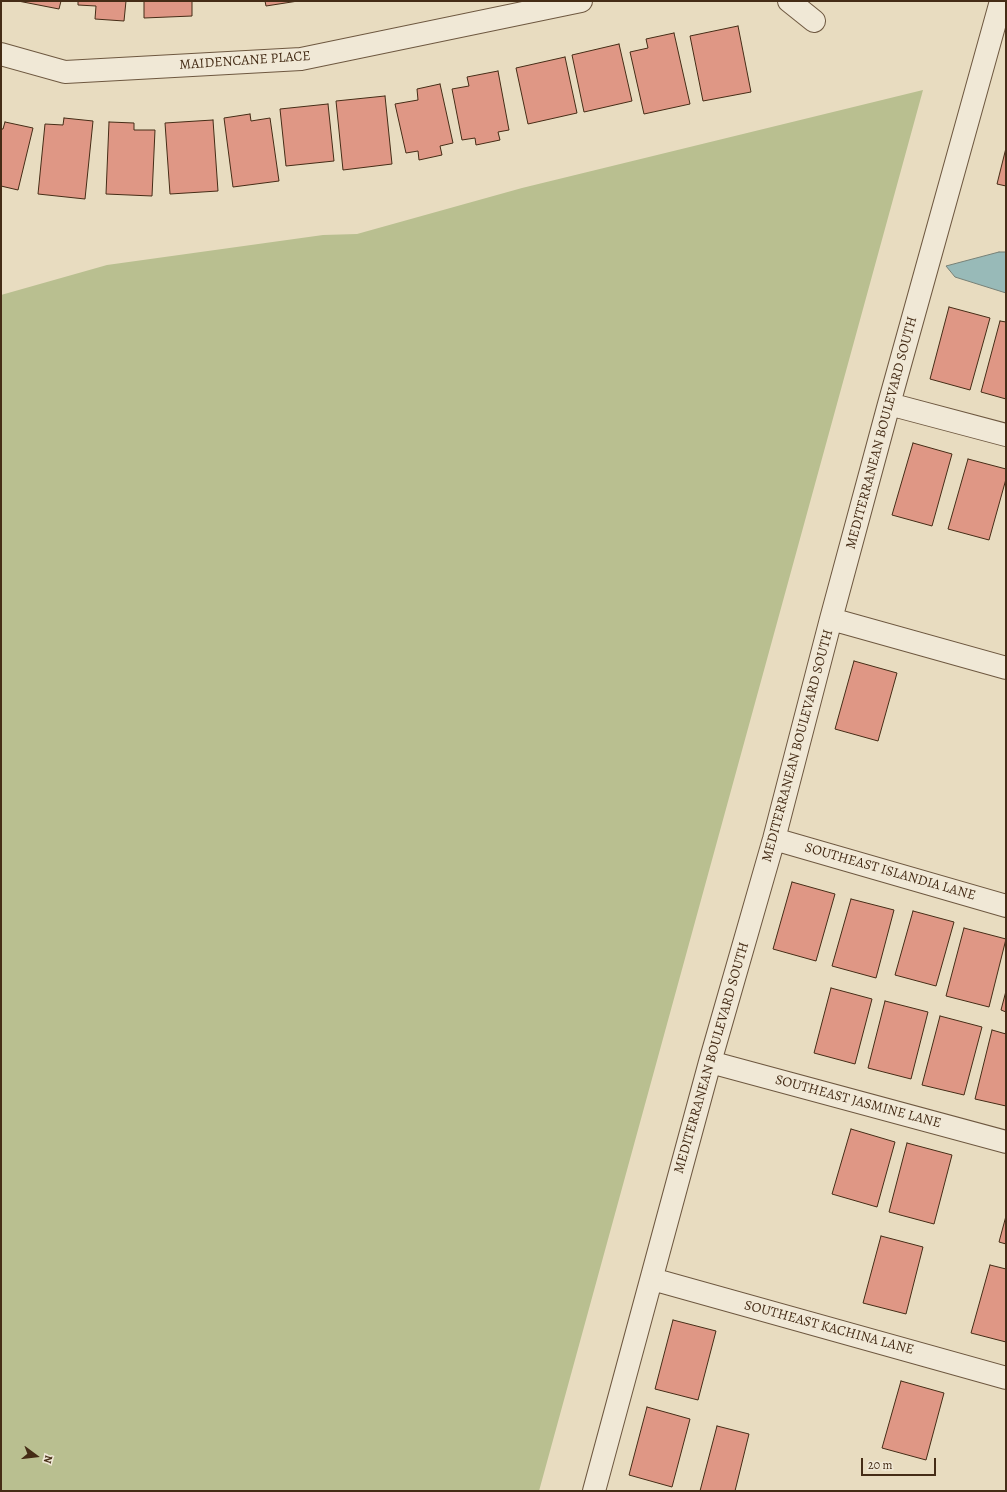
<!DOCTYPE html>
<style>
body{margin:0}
#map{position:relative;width:1007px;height:1492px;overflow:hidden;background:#e8dcc0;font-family:Alegreya,serif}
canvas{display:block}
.frame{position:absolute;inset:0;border:2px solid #452c16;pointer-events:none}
.north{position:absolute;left:16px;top:1436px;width:40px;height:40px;-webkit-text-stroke:3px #f0e8d6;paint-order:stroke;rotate:105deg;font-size:11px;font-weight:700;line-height:16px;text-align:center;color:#452c16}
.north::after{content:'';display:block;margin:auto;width:14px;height:18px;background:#452c16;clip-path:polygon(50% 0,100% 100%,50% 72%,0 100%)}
.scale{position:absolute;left:861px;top:1458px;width:75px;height:18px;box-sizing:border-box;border:2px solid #452c16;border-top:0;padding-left:5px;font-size:12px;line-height:14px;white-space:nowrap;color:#452c16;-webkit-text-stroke:3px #f0e8d6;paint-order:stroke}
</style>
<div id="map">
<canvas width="1007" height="1492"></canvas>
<div class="frame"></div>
<div class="north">N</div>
<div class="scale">20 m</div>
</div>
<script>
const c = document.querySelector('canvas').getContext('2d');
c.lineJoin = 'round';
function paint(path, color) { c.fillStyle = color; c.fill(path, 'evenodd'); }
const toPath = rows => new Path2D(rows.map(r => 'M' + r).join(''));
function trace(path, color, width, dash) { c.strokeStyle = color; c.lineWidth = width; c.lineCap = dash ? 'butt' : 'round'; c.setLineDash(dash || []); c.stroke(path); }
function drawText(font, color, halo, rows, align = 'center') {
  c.font = font + ' Alegreya,serif'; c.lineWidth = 3; c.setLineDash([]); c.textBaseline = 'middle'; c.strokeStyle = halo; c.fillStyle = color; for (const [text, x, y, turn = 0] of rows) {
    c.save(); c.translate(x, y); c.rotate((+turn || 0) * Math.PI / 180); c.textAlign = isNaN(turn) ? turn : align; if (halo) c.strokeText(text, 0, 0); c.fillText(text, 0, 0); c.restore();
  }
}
const green = toPath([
 [923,90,539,1491,1,1491,1,295,107,265,323,235,357,234,522,188]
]);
const water = toPath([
 [999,252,1006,252,1006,293,955,277,946,266,999,252]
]);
const building = toPath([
 [18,1,61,1,59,9,18,1],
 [78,1,126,1,124,21,95,19,96,6,78,5,78,1],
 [144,1,192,1,192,16,144,18,144,1],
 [265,1,298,1,266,6,265,1],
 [738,26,751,92,703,101,690,36,738,26],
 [674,33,690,104,644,114,630,52,648,48,646,39,674,33],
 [619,44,632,101,584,112,572,55,619,44],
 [565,57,577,113,528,124,516,68,565,57],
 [498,71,509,130,498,132,500,140,476,145,475,138,462,140,452,89,469,86,467,77,498,71],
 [440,84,453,143,440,146,442,155,419,160,418,151,406,153,395,104,418,100,417,89,440,84],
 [385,96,392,164,343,170,336,101,385,96],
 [328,104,334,161,286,166,280,109,328,104],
 [250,114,251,121,270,118,279,181,233,187,224,118,250,114],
 [64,118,93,121,85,199,38,194,45,124,63,125,64,118],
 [213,120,218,191,170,194,165,123,213,120],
 [5,122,33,128,18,190,1,186,1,129,3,129,5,122],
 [109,122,134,123,134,130,155,130,152,196,106,194,109,122],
 [1006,148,1006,186,997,184,1006,148],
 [949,307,990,318,970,390,930,379,949,307],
 [1000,321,1006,322,1006,399,981,392,1000,321],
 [913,443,952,454,932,526,892,515,913,443],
 [968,459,1006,469,1006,479,989,540,948,529,968,459],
 [854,661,897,673,878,741,835,729,854,661],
 [792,882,835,894,816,961,773,949,792,882],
 [851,899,894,910,876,978,832,966,851,899],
 [913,911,954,922,936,986,895,975,913,911],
 [964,928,1006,939,989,1007,946,996,964,928],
 [831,988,872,999,855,1064,814,1053,831,988],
 [1006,991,1006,1012,1001,1010,1006,991],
 [885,1001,928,1012,911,1079,868,1068,885,1001],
 [940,1016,982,1027,964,1095,922,1085,940,1016],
 [992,1030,1006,1034,1006,1106,975,1099,992,1030],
 [851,1129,895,1142,877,1207,832,1194,851,1129],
 [907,1143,952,1155,934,1224,889,1212,907,1143],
 [1006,1216,1006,1244,999,1242,1006,1216],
 [881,1236,923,1247,906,1314,863,1303,881,1236],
 [990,1265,1006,1269,1006,1342,971,1333,990,1265],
 [673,1320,716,1331,698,1400,655,1389,673,1320],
 [901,1381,944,1393,926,1460,882,1448,901,1381],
 [647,1407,690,1419,672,1487,629,1475,647,1407],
 [717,1426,749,1434,735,1491,700,1491,717,1426]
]);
const street = toPath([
 [789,1,814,21],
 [1,54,65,72,301,59,581,1],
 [889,404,1006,435],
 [831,619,1006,668],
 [774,839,1006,906],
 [710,1062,1006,1142],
 [652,1279,1006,1378],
 [594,1491,710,1062,774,839,831,619,889,404,1001,1]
]);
const streetNames = [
 ["MAIDENCANE PLACE",245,61,-4],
 ["MEDITERRANEAN BOULEVARD SOUTH",882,433,-75],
 ["MEDITERRANEAN BOULEVARD SOUTH",798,746,-75],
 ["SOUTHEAST ISLANDIA LANE",890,872,16],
 ["MEDITERRANEAN BOULEVARD SOUTH",712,1058,-74],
 ["SOUTHEAST JASMINE LANE",858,1102,15],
 ["SOUTHEAST KACHINA LANE",829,1328,15]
];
paint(green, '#b9bf90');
paint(water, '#98bab8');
trace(water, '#778177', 1);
paint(building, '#df9785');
trace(building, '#452c16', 1);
trace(street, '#6e5840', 24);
trace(street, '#f0e8d6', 22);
drawText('14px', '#452c16', '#f0e8d6', streetNames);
</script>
